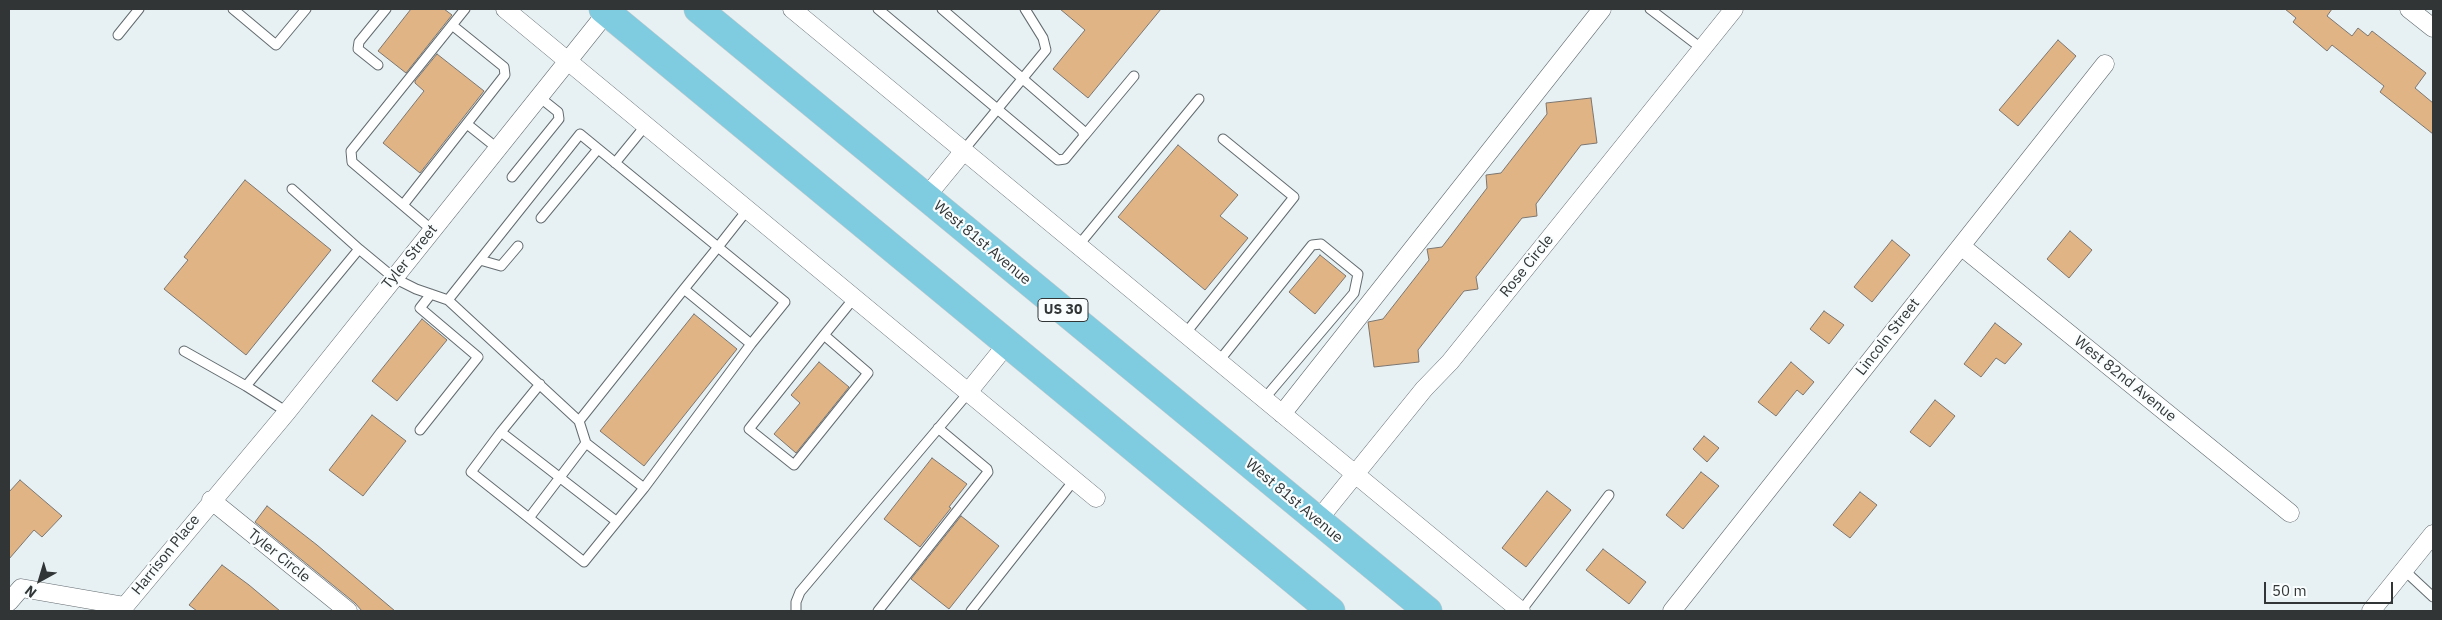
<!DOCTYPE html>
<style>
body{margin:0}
#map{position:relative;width:2442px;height:620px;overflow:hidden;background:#e7f1f4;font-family:"IBM Plex Sans",sans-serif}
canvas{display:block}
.frame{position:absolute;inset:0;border:10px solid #313536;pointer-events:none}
.north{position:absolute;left:15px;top:555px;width:50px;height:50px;-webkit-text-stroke:4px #f9fdfe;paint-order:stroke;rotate:219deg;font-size:14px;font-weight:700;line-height:20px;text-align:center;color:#313536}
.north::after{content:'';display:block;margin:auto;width:18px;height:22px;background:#313536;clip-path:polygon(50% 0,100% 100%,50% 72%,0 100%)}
.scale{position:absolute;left:2264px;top:582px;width:129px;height:22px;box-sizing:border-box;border:2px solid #313536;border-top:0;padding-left:6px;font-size:15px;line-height:18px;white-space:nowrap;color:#313536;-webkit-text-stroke:4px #f9fdfe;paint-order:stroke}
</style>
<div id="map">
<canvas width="2442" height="620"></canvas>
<div class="frame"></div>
<div class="north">N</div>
<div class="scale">50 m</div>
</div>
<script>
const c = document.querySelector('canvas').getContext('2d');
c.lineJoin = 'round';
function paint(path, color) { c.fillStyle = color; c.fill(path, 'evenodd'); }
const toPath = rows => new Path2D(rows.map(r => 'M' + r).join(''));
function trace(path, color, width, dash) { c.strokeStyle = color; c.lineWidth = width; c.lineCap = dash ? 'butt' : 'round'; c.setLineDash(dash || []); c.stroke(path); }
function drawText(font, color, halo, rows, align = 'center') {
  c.font = font + ' "IBM Plex Sans",sans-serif'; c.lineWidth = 4.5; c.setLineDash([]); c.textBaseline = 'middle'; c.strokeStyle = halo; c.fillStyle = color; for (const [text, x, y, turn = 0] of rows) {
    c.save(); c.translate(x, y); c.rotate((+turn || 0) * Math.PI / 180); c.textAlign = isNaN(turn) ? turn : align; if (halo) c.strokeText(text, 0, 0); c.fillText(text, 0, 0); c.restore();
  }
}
const building = toPath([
 [411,9,444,9,452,15,406,73,378,51,411,9],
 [1060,9,1161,9,1088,98,1053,69,1085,30,1060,9],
 [2285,9,2332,9,2327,16,2352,36,2358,28,2368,36,2372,31,2426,73,2415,88,2433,103,2433,134,2380,92,2384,86,2332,45,2327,51,2293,22,2296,18,2285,9],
 [2058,40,2076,56,2018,126,1999,110,2058,40],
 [437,54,484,91,420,173,383,143,424,91,415,83,415,81,437,54],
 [1591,98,1597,143,1581,145,1536,204,1537,216,1522,218,1476,277,1478,289,1464,291,1418,350,1419,362,1374,367,1368,322,1383,319,1429,260,1427,249,1442,247,1487,188,1486,175,1501,173,1547,114,1546,103,1591,98],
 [1178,145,1238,195,1220,216,1248,238,1205,290,1118,217,1178,145],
 [245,180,331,250,246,355,164,289,188,260,184,257,245,180],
 [2070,231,2092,250,2069,278,2047,259,2070,231],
 [1892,240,1910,255,1872,302,1854,287,1892,240],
 [1320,255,1346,276,1315,314,1289,292,1320,255],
 [1824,311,1844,325,1829,344,1810,329,1824,311],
 [694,314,737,349,644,466,600,431,694,314],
 [422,319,447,340,397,401,372,381,422,319],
 [1995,323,2022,344,2005,364,1996,358,1981,377,1964,364,1995,323],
 [819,362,849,387,796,453,774,434,800,403,791,395,819,362],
 [1791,362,1814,382,1803,395,1797,390,1776,416,1758,402,1791,362],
 [1935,400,1955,416,1930,447,1910,432,1935,400],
 [372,415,406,441,363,496,329,470,372,415],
 [1704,436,1719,448,1707,462,1693,449,1704,436],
 [932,458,967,484,949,507,951,508,920,547,884,519,932,458],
 [1701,472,1719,486,1683,529,1666,515,1701,472],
 [20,480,62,516,42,537,34,530,9,559,9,492,20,480],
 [1547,491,1571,510,1526,567,1502,548,1547,491],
 [1860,492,1877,505,1850,538,1833,525,1860,492],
 [267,506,317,545,395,611,362,611,355,603,255,522,267,506],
 [961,516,999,546,949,609,911,579,961,516],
 [1603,549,1646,582,1629,604,1586,570,1603,549],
 [222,565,249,585,280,611,197,611,189,605,222,565]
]);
const lane = toPath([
 [233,9,276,45,306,9],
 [878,9,1058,160,1065,159,1084,136,1082,130,942,9],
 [1650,9,1701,48],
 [118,35,139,9],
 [378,65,358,49,359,42,386,9],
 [467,124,497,148],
 [1084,136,1134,76],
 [963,151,1046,50,1043,38,1025,9],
 [615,163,646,125],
 [512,177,559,119,558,112,538,96],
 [292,189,359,249],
 [403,205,505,75,504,67,452,25],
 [541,218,598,149],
 [432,230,352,162,351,151,465,9],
 [1078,246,1199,99],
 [480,260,501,266,518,246],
 [684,289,751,344,644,488,586,443,579,421,684,289,718,247,748,209],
 [1185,334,1294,197,1223,139],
 [824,335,868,373,794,465,749,429,824,335,855,297],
 [184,351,246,386,287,412],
 [1219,361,1312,245,1321,244,1358,274,1354,293,1264,399],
 [246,386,359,249,394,278,416,289,448,300],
 [579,421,448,300,580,134,785,302,751,344],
 [420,430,478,357,420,308,431,294],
 [501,432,540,384],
 [586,443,529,518,584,562,644,488],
 [529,518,471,472,501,432,616,521],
 [2404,570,2433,597],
 [796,611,796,602,800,592,969,392],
 [878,611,988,472,987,469,938,428],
 [971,611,1075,479],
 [1521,611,1609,495]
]);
const street = toPath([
 [505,9,1096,498],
 [792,9,1521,611],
 [2409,9,2433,28],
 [926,197,963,152],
 [1961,246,2290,513],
 [969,391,1007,344],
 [1282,414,1602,9],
 [211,500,348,611],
 [1318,520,1424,389,1450,362,1734,9],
 [9,602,21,588,125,606,287,412,607,12],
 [1672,611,2105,64],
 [2371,611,2433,534]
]);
const primary = toPath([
 [603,9,1331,611],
 [698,9,1428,611]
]);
const shields = [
 [1063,310,50]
];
const shieldNames = [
 ["US 30",1063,310]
];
const streetNames = [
 ["West 81st Avenue",982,243,40],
 ["Tyler Street",410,257,-51],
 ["Rose Circle",1527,266,-51],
 ["Lincoln Street",1888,337,-52],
 ["West 82nd Avenue",2125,379,39],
 ["West 81st Avenue",1294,501,40],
 ["Harrison Place",166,555,-51],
 ["Tyler Circle",279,556,39]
];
paint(building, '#e0b484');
trace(building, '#7c7671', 1);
trace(lane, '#636b6f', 11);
trace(street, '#636b6f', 19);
trace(primary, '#c9cacb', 29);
trace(lane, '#fff', 9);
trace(street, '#fff', 18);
trace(primary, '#7fcbe0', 28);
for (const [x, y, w] of shields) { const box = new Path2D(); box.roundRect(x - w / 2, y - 11.5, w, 23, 4); c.fillStyle = '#f9fdfe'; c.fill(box); trace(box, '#313536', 1); }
drawText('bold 14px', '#313536', null, shieldNames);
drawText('15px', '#313536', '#f9fdfe', streetNames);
</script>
